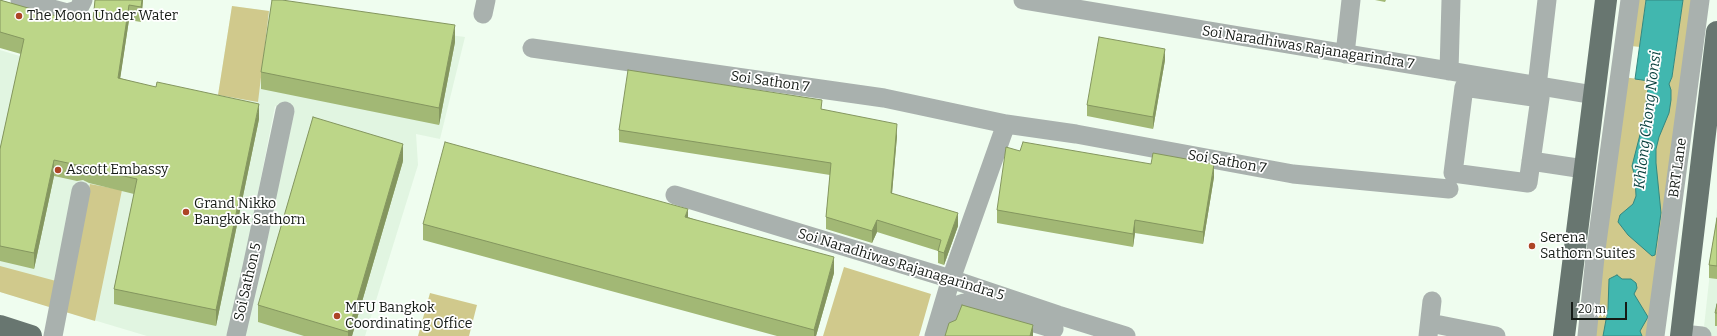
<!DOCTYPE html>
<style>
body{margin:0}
#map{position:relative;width:1717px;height:336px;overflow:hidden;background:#effdef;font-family:Bitter,serif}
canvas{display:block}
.scale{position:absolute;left:1571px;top:302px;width:56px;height:18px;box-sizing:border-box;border:2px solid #151a15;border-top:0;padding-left:5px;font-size:12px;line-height:14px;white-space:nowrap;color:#151a15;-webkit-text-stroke:3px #fff;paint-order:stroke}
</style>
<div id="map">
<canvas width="1717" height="336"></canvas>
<div class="scale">20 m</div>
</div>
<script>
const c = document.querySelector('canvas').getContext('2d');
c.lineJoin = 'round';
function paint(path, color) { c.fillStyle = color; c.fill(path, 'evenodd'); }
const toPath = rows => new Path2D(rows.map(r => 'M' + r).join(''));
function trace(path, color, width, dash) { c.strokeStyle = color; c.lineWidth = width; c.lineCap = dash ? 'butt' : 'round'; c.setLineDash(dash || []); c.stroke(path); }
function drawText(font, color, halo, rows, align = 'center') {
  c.font = font + ' Bitter,serif'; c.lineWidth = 3.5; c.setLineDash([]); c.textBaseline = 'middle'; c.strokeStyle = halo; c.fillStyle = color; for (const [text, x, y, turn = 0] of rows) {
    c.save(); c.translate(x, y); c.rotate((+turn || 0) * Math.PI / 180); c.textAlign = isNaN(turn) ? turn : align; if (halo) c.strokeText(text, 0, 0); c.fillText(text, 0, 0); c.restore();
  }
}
const built = toPath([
 [232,6,465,37,440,139,416,134,418,165,365,336,243,336,295,110,275,106,230,336,147,336,0,292,0,50,88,77,218,95],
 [1717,208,1717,336,1703,336]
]);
const green = toPath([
 [1636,0,1646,0,1640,47,1631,46],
 [1683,0,1694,0,1653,336,1590,336,1623,77,1669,83,1672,77],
 [232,6,269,11,258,102,218,95],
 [90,184,122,190,95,321,0,292,0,266,71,285],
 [844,267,931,294,919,336,823,336],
 [430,293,477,305,469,336,418,336]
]);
const water = toPath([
 [1646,0,1683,0,1672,77,1669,84,1671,90,1671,100,1669,113,1659,137,1656,149,1656,163,1661,213,1655,255,1652,256,1628,235,1618,222,1620,215,1633,204,1636,196,1635,177,1632,166,1644,119,1649,81,1635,79,1646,0],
 [1617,275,1622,279,1631,279,1636,283,1637,288,1634,294,1648,317,1640,331,1642,336,1603,336,1608,309,1609,279,1617,275]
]);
const minor = toPath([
 [20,0,67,13,78,10,83,0],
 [1023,0,1594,95],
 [483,14,486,0],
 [532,48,884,98,1006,124,1076,134,1293,174,1449,189],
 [1345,54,1351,0],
 [1449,71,1451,0],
 [1537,86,1547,0],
 [1464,87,1540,98,1528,183,1453,173,1464,87],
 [1531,161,1584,169],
 [675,195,951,279,1058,315,1126,336],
 [1430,323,1496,336],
 [948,328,953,310,958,305,964,303,973,304,1054,329],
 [1682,334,1702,336],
 [53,336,81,191],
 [236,336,252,267,285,111],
 [934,336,951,279,1006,124],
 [1428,336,1432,301],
 [1587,336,1595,257,1630,0],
 [1655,336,1700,0]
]);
const major = toPath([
 [0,326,31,336],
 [1564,336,1606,0],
 [1681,336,1717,32]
]);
const wall = toPath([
 [0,0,74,21,93,20,95,0,143,0,141,22,129,20,120,78,259,119,216,326,114,304,114,289,134,194,89,183,83,180,77,181,54,176,34,269,0,261,0,149,21,54,0,48],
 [1375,0,1386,0,1385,2],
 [455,42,439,125,261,89,261,72],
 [1165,60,1153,129,1087,116,1087,105],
 [822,109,897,136,892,193,958,226,944,265,938,263,938,251,877,232,872,243,826,229,826,217,830,175,619,142,619,130],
 [1020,151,1214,177,1203,244,1135,233,1133,247,997,223,997,210],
 [403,161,352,336,304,336,258,322,258,305],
 [688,217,834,273,816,336,777,336,423,240,423,224],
 [1717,218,1717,279,1709,278,1709,265],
 [1717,304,1717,326,1715,326,1715,313]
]);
const shadedWall = toPath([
 [142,0,143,0,141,22,141,7],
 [129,5,129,20,118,93,118,78],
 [455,25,455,42,439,125,439,108],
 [1165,49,1165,60,1153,129,1153,117],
 [259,104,259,119,216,326,216,310],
 [897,124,897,136,891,205,891,193],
 [403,144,403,161,352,336,348,336,348,332],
 [54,160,54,176,34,269,34,253],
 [1214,164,1214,177,1203,244,1203,232],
 [688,209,688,224,685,217],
 [958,213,958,226,944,265,944,253],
 [877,220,877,232,872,243,872,231],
 [1135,220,1135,233,1133,247,1133,234],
 [834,257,834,273,816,336,814,336,814,330],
 [1033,325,1033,336,1030,336]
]);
const building = toPath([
 [0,0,74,21,77,14,93,20,95,0,142,0,141,7,129,5,118,78,156,87,157,82,259,104,216,310,114,289,137,179,89,168,83,165,77,165,54,160,34,253,0,246,0,149,24,39,0,32,0,0],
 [272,0,282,0,455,25,439,108,261,72,272,0],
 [1099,37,1165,49,1153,117,1087,105,1099,37],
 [628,70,822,100,821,109,897,124,891,193,958,213,944,253,938,251,941,240,877,220,872,231,826,217,831,163,619,130,628,70],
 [313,117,403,144,348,332,258,305,313,117],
 [445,142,688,209,685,217,834,257,814,330,423,224,445,142],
 [1023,142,1151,164,1153,153,1214,164,1203,232,1135,220,1133,234,997,210,1006,147,1020,151,1023,142],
 [1717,218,1717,266,1709,265,1717,218],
 [1717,304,1717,313,1715,313,1717,304],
 [962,305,1033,325,1030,336,1031,336,945,336,949,323,956,320,962,305]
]);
const markers = [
 [19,16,4,"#ad4526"],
 [58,170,4,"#ad4526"],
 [186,212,4,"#ad4526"],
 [1532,246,4,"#ad4526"],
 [337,316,4,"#ad4526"]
];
const poiNames = [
 ["The Moon Under Water",27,16],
 ["Ascott Embassy",66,170],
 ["Grand Nikko",194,204],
 ["Bangkok Sathorn",194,220],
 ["Serena",1540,238],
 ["Sathorn Suites",1540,254],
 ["MFU Bangkok",345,308],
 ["Coordinating Office",345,324]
];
const streetNames = [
 ["Soi Naradhiwas Rajanagarindra 7",1308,48,9],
 ["Soi Sathon 7",770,82,8],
 ["Soi Sathon 7",1227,162,10],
 ["BRT Lane",1678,168,-82],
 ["Soi Naradhiwas Rajanagarindra 5",901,265,17],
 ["Soi Sathon 5",248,282,-77]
];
const waterNames = [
 ["Khlong Chong Nonsi",1648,120,-83]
];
paint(built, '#e1f5e1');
paint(green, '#d0c98c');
paint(water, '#41b7af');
trace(water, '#348881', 1);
trace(minor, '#a9b1ae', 19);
trace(major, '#687670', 22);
paint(wall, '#a2b875');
paint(shadedWall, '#84965f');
paint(building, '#bcd688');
trace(building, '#84965f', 1);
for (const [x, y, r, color] of markers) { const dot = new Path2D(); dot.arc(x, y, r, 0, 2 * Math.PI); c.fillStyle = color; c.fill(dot); trace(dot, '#fff', 1.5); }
drawText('14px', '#151a15', '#fff', poiNames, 'left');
drawText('14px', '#151a15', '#fff', streetNames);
drawText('italic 15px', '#083f3c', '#fff', waterNames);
</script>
